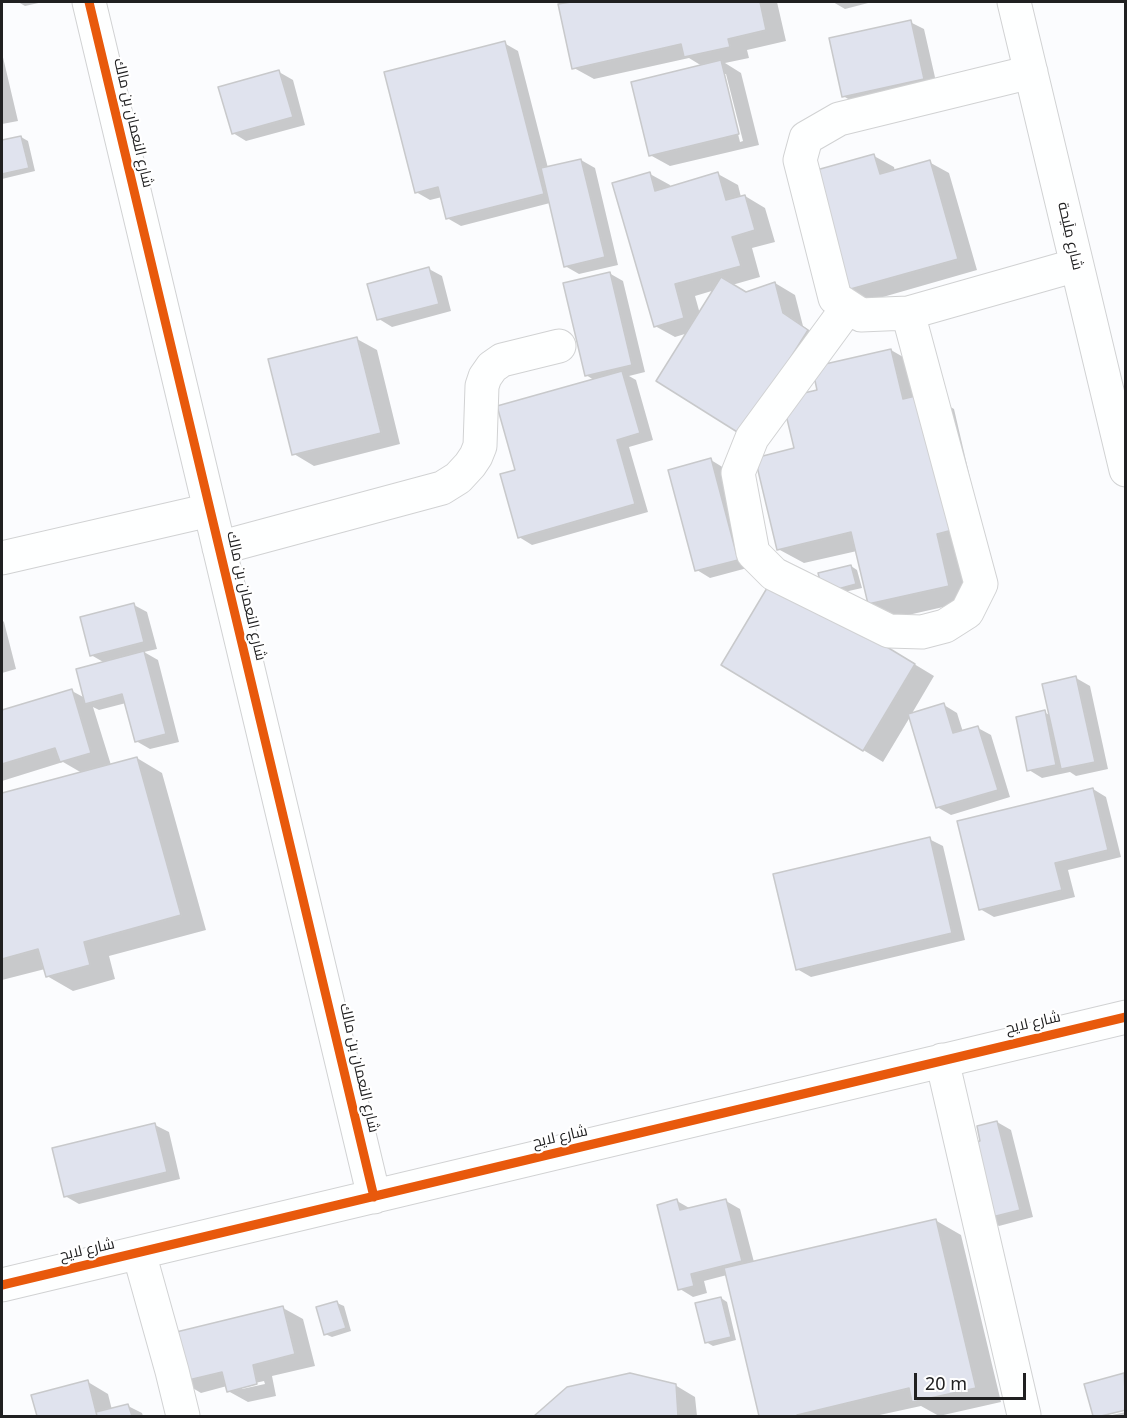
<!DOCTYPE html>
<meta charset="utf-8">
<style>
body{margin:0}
#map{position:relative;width:1127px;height:1418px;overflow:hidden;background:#fbfcfe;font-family:"Noto Sans",sans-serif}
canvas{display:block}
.frame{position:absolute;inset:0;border:3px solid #202021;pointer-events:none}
.scale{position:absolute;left:914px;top:1373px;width:112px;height:27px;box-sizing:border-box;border:3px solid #202021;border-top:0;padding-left:8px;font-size:18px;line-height:21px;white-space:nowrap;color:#202021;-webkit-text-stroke:4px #fff;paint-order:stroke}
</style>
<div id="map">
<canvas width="1127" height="1418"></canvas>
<div class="frame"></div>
<div class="scale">20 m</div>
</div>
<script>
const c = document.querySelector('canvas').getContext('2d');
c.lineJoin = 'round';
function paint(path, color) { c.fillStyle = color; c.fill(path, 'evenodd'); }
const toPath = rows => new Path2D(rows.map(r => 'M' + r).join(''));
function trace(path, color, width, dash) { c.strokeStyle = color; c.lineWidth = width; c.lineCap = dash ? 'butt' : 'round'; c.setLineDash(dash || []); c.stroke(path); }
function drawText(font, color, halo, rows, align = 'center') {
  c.font = font + ' "Noto Sans",Cairo,sans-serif'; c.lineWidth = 4.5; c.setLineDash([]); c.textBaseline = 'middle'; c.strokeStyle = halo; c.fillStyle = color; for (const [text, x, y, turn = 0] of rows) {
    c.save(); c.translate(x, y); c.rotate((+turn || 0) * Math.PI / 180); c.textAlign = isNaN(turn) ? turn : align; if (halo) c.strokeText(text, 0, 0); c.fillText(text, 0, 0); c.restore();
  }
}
const shadow = toPath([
 [18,2,43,2,25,6],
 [570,2,777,2,786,41,747,50,749,58,725,63,741,73,759,145,670,166,650,155,702,66,689,58,594,79,574,68,572,3],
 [723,74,726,74,743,141,740,142],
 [833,2,872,2,845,9],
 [910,22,924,29,937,86,857,104,843,96],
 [504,43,518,51,548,168,581,160,595,168,618,265,579,274,565,266,550,203,461,226,447,218,442,197,430,200,416,192],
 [2,53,18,121,2,124],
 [279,72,293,80,305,125,246,141,233,133],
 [21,137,28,141,35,171,2,179,2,142],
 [874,156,894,167,895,172,929,162,949,173,977,270,869,301,849,289],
 [650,174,670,185,671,188,718,174,738,185,741,197,745,196,765,208,775,242,752,248,760,277,732,285,747,294,775,283,795,295,803,326,827,342,792,398,819,391,891,350,917,365,928,394,954,409,985,542,974,600,895,618,869,603,857,551,804,563,778,549,796,450,786,407,688,333,675,337,655,326],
 [715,290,700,314,695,296],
 [429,269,442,276,451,311,392,327,379,319],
 [609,273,623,281,645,372,629,376,636,380,653,440,629,447,648,512,532,545,519,537,517,471,594,380,586,375],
 [357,339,377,350,400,444,314,466,294,454],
 [711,460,724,468,751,567,710,578,697,570],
 [851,566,857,570,862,588,831,595],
 [793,591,934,676,911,715,944,705,957,713,963,732,978,728,991,735,1010,797,951,815,937,807,910,717,883,762,723,665],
 [134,605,147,612,157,649,144,652,158,660,179,742,150,749,136,741,126,703,99,710,93,707,111,765,137,758,162,773,206,930,109,956,115,979,73,991,47,976,45,969,2,980,2,795,82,773,63,762,2,781,2,712,72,691,85,698,105,663,91,655],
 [2,620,4,622,16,669,2,673],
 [1076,678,1090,686,1108,769,1076,776,1070,772,1042,778,1029,770,1044,712,1051,716],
 [1093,789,1106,797,1121,857,1068,870,1075,897,994,917,980,909],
 [929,839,943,846,965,940,811,977,797,969],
 [997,1122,1011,1130,1033,1217,999,1226,985,1218,982,1142],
 [155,1125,169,1132,180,1179,79,1204,65,1196],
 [677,1201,691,1209,726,1201,740,1209,754,1262,935,1220,961,1235,1001,1402,939,1416,921,1406,875,1416,760,1416,727,1275,704,1281,707,1293,693,1297,680,1289],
 [721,1298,727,1302,736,1340,713,1346,706,1342],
 [337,1303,344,1306,351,1331,332,1337,325,1334],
 [283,1308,303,1319,315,1366,272,1376,276,1396,248,1402,228,1391,227,1386,201,1393,181,1381],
 [264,1381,265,1384,242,1389,242,1386],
 [1124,1375,1126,1375,1126,1409,1095,1416,1086,1385],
 [88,1382,108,1394,112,1410,128,1406,142,1413,143,1416,38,1416,33,1396],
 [675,1385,695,1397,697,1416,537,1416,568,1388],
 [1126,1412,1126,1416,1107,1416]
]);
const building = toPath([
 [571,2,760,2,766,30,728,39,730,47,684,57,681,44,572,69,558,4,571,2],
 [911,20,924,79,842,97,829,38,911,20],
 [505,41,544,194,446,219,438,187,415,193,384,72,505,41],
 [721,60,739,134,649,156,631,82,721,60],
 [279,70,293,117,232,134,218,87,279,70],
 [21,136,29,168,2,174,2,140,21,136],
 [874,154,880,174,930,160,958,259,847,290,813,171,874,154],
 [581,159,605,257,564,267,541,168,581,159],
 [650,172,655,191,718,172,726,200,745,195,755,230,732,237,741,266,675,284,684,318,654,327,612,183,650,172],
 [429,267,439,304,377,320,367,284,429,267],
 [610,272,632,365,585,376,563,283,610,272],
 [721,277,746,292,775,282,783,313,808,330,742,435,656,381,721,277],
 [357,337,381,433,292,455,268,359,357,337],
 [891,349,903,399,928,393,960,528,937,534,949,586,868,604,851,532,777,550,755,458,794,448,782,398,817,390,812,367,891,349],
 [622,371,640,433,617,440,635,504,518,538,500,474,515,470,497,406,622,371],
 [711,458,738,560,695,571,668,470,711,458],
 [851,565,856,584,823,593,818,573,851,565],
 [773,578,915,664,863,751,721,665,773,578],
 [134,603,144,642,90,656,80,617,134,603],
 [144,651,166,734,135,742,122,694,85,704,76,669,144,651],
 [1076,676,1095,762,1061,769,1042,684,1076,676],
 [72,689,91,753,60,762,55,748,2,764,2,710,72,689],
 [944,703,953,733,978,726,998,790,936,808,908,714,944,703],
 [1045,710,1056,765,1027,771,1016,717,1045,710],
 [137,757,181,915,84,942,90,965,46,977,38,949,2,959,2,793,137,757],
 [1093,788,1108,850,1055,863,1062,890,979,910,957,821,1093,788],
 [930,837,952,933,796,970,773,874,930,837],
 [997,1121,1020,1210,984,1219,965,1145,980,1141,977,1126,997,1121],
 [155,1123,167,1172,64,1197,52,1148,155,1123],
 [677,1199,680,1210,726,1199,742,1261,691,1274,694,1286,678,1290,657,1205,677,1199],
 [936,1219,976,1388,912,1402,909,1388,797,1415,798,1416,759,1416,724,1268,936,1219],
 [721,1297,731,1337,705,1343,695,1303,721,1297],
 [337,1301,346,1328,324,1335,316,1307,337,1301],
 [283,1306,295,1354,253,1365,257,1384,227,1392,222,1372,180,1382,168,1334,283,1306],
 [630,1373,676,1384,678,1416,534,1416,567,1387,630,1373],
 [1124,1373,1126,1410,1101,1416,1093,1416,1084,1384,1124,1373],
 [88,1380,97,1416,37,1416,31,1395,88,1380],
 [128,1404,132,1416,97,1416,96,1412,128,1404]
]);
const minor = toPath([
 [89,2,374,1197],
 [1014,2,1126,470],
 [1031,72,839,119,806,138,800,160,835,298,861,315,908,313,1077,265],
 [848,307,752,438,738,473,753,553,774,574,889,631,922,632,945,626,967,612,981,584,908,313],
 [219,548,442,488,458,478,470,465,476,456,480,446,482,386,485,377,492,367,502,360,559,346],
 [2,558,210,510],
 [942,1060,1024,1415],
 [139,1253,172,1371,183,1416],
 [2,1285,1126,1017]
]);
const cycleway = toPath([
 [89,2,374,1197],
 [2,1285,1126,1017]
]);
const streetNames = [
 ["شارع النعمان بن مالك",133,123,77],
 ["شارع مِلَيحة",1070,236,77],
 ["شارع النعمان بن مالك",246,596,77],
 ["شارع لايح",1033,1023,-13],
 ["شارع النعمان بن مالك",359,1068,77],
 ["شارع لايح",560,1137,-13],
 ["شارع لايح",87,1250,-13]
];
paint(shadow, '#0003');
paint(building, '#e0e3ee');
trace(building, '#c8c9cb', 1.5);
trace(minor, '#d1d2d3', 35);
trace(minor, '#feffff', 33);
trace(cycleway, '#e8590c', 9);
drawText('15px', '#202021', '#fff', streetNames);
</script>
